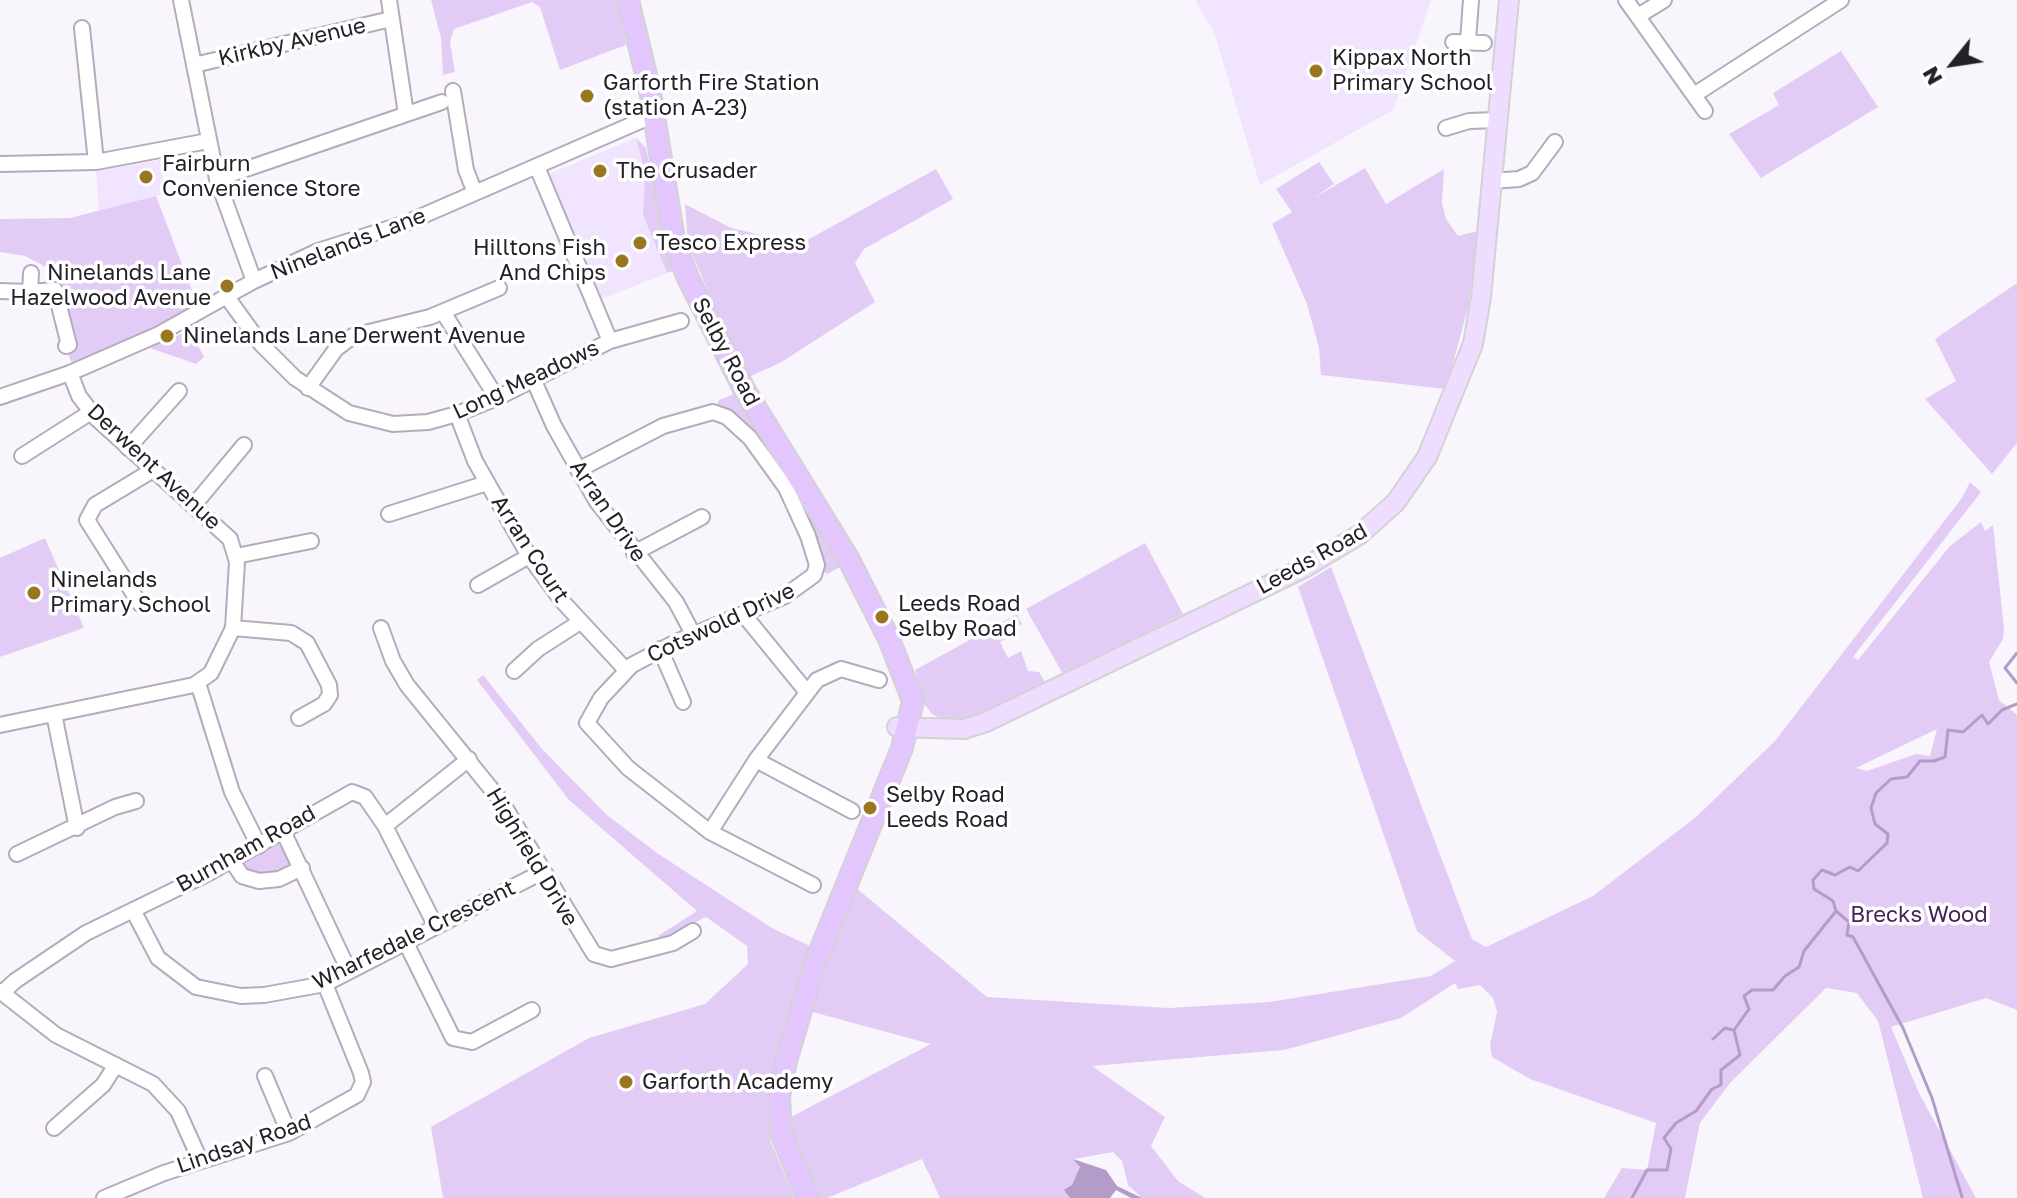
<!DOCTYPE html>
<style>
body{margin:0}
#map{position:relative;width:2017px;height:1198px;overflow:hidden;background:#f9f5fc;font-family:"Golos Text",sans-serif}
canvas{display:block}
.north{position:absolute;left:1913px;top:24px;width:80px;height:80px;-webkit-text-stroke:6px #fff;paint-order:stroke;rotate:240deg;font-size:22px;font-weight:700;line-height:32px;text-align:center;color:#232027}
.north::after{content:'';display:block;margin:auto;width:28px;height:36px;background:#232027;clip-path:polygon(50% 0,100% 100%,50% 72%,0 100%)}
</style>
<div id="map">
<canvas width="2017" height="1198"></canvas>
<div class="north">N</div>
</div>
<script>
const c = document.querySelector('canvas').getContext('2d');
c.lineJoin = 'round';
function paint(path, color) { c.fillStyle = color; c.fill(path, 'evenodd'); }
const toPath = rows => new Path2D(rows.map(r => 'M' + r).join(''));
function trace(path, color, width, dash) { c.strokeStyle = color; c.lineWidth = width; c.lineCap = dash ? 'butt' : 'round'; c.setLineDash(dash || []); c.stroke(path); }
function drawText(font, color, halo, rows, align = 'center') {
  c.font = font + ' "Golos Text",sans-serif'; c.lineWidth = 7; c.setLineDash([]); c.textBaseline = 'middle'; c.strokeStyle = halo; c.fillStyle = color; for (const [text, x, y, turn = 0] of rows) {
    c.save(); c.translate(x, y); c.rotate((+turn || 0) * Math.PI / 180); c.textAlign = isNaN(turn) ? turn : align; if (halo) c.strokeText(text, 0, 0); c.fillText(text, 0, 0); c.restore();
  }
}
const built = toPath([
 [1195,0,1431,0,1393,110,1260,185,1214,32],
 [636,138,645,172,643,215,667,273,599,300,549,178,551,173],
 [160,160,166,193,99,212,96,171]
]);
const green = toPath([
 [431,0,617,0,626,45,560,70,540,7,532,2,454,29,450,42,455,72,443,75,441,38],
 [1841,51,1878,107,1761,178,1729,134,1779,105,1773,93],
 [636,138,646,148,673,271,667,273,643,215,645,172],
 [1319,162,1334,184,1314,198,1365,168,1386,204,1444,169,1442,203,1446,219,1458,236,1478,231,1469,304,1446,389,1321,375,1319,348,1307,304,1272,224,1292,212,1276,189],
 [936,169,953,199,864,249,855,263,875,302,780,363,746,378,688,245,685,204,731,228,800,244],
 [156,196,196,301,185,311,150,330,72,364,68,353,76,350,68,325,61,275,25,256,0,252,0,219,70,218],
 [2017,283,2017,443,1992,474,1925,399,1956,381,1935,339],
 [190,330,204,357,196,364,150,348],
 [737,393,765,446,742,422,716,407,719,400],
 [1970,482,1981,492,1853,657,1858,660,1950,546,1981,522,1985,531,1993,525,2004,629,2003,639,1989,662,1999,700,2017,715,2017,1010,1986,998,1891,1027,1919,1093,1976,1198,1923,1198,1878,1021,1857,993,1826,988,1730,1083,1700,1123,1685,1198,1604,1198,1622,1168,1647,1170,1656,1123,1530,1079,1492,1057,1490,1045,1497,1012,1493,998,1480,985,1458,989,1455,983,1401,1018,1284,1050,1092,1066,1165,1117,1151,1146,1178,1181,1205,1198,1142,1198,1128,1185,1122,1161,1113,1152,1074,1159,1080,1167,1070,1198,940,1198,922,1159,827,1198,814,1198,785,1120,931,1044,805,1010,855,887,987,997,1169,1008,1269,1002,1431,976,1455,961,1417,931,1298,587,1331,567,1472,939,1486,947,1593,896,1696,817,1775,741,1962,498],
 [1937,729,1930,756,1916,754,1867,771,1856,768],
 [796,493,842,566,827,574,821,570],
 [45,538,84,628,0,657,0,558],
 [1145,543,1183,614,1063,674,1026,609],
 [1017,614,1022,624,1014,628,1016,633,1000,642,1008,658,1021,651,1028,671,1039,672,1046,684,971,721,944,720,932,714,924,704,915,670],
 [483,675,542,749,607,815,657,853,772,928,814,948,770,1090,774,1134,770,1140,795,1198,443,1198,431,1127,589,1038,705,1004,748,964,747,946,706,917,660,940,658,936,697,911,569,800,477,680],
 [277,841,295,863,270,877,245,873,241,862]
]);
const water = toPath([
 [1073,1159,1106,1170,1117,1186,1142,1198,1131,1198,1116,1190,1110,1198,1070,1198,1064,1190,1072,1185,1080,1167]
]);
const stream = toPath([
 [2017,653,2005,668,2017,683],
 [1836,911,1849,922,1847,935,1853,937,1903,1028,1932,1098,1962,1197],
 [1713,1039,1725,1028,1733,1030],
 [1632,1198,1647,1170,1667,1170,1671,1149,1664,1138,1676,1123,1696,1111,1712,1089,1721,1085,1721,1070,1740,1055,1734,1030,1749,1009,1744,996,1752,990,1773,990,1785,976,1799,967,1804,951,1836,911,1833,901,1814,889,1813,880,1822,870,1835,875,1850,867,1858,871,1887,843,1888,834,1875,824,1871,808,1876,793,1891,779,1907,777,1920,761,1934,761,1945,757,1948,730,1963,732,1982,715,1988,724,2002,710,2017,704]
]);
const minor = toPath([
 [181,0,217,179,254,281],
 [389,0,406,114],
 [1626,0,1705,111],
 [1638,16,1664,0],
 [82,28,96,162],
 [1468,41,1471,0],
 [1453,42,1484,43],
 [194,65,391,19],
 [453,91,466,170,475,193],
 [1694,95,1841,0],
 [1446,128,1469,121,1497,120],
 [0,164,96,162,208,141],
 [537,167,610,341],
 [217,179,442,102],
 [1492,181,1519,179,1532,173,1555,142],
 [31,273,30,292,55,290,69,345,66,346],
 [0,291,30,292],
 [227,297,261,344,295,378,349,413,393,424,428,422,457,414,497,398,610,341,681,321],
 [443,312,497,398],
 [534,381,554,426,597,502,676,602,693,634],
 [308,388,336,349,353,336,430,317,499,288],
 [0,397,70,373,157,335,254,281,318,251,406,223,654,115],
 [457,414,475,461,529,556,562,601,626,670],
 [128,448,179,391],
 [22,456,91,412],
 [578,470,663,426,713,412,727,417,750,438,786,488,808,536,817,565,814,575,785,596,676,642,632,665,601,698,587,723,628,768,710,832,813,885],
 [194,505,244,445],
 [389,514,487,483],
 [634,553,702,517],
 [236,556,311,541],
 [478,585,529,556],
 [140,604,87,520,95,505,153,470],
 [744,615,806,691],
 [233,628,291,633,307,643,329,685,330,695,324,704,299,718],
 [381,628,393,661,407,685,501,801,594,954,611,959,673,943,693,931],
 [660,649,683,702],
 [514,671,538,649,580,622],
 [198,683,232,792,259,846],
 [54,714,77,828],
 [0,725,194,685,211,673,233,628,237,562,230,539,96,418,79,396,70,373],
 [756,760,852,811],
 [385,826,469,759],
 [283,831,349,971],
 [710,832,756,760,817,680,841,669,879,680],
 [17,854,115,807,136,801],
 [232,861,242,876,259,881,279,879,302,868],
 [133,910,158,958,196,987,241,996,264,995,325,984,542,872],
 [405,941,453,1038,472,1042,532,1010],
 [0,991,56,1035,153,1084,178,1111,200,1160],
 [2,993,15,981,86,933,209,873,352,792,365,797,385,826,436,927],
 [265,1076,289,1133],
 [54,1128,103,1085,116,1065],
 [104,1198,164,1173,289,1133,357,1095,363,1082,361,1073,325,984]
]);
const major = toPath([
 [897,727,964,729,986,722,1304,568,1359,535,1396,502,1427,457,1473,344,1481,297,1509,0]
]);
const highway = toPath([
 [628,0,650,91,675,245,688,278,744,389,848,558,889,639,913,701,902,748,815,963,786,1061,779,1097,781,1133,808,1198]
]);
const markers = [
 [1316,71,8,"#997721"],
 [587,96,8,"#997721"],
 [600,171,8,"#997721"],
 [146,177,8,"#997721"],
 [640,243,8,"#997721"],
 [622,261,8,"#997721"],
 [227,286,8,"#997721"],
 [167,336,8,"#997721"],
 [34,593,8,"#997721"],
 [882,617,8,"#997721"],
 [870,808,8,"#997721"],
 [626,1082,8,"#997721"]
];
const streetNames = [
 ["Kirkby Avenue",292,42,-13],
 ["Ninelands Lane",348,244,-21],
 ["Selby Road",726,352,62],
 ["Long Meadows",526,380,-25],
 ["Derwent Avenue",154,467,43],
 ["Arran Drive",608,511,56],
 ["Arran Court",530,549,57],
 ["Leeds Road",1312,559,-29],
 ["Cotswold Drive",721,623,-25],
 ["Burnham Road",246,849,-29],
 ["Highfield Drive",532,857,59],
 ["Wharfedale Crescent",414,935,-26],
 ["Lindsay Road",244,1144,-19]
];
const poiNames = [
 ["Kippax North",1332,58],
 ["Primary School",1332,83],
 ["Garforth Fire Station",603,83],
 ["(station A-23)",603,108],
 ["Fairburn",162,164],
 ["Convenience Store",162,189],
 ["The Crusader",616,171],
 ["Tesco Express",656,243],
 ["Hilltons Fish",606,248,"right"],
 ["And Chips",606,273,"right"],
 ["Ninelands Lane",211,273,"right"],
 ["Hazelwood Avenue",211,298,"right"],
 ["Ninelands Lane Derwent Avenue",183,336],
 ["Ninelands",50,580],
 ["Primary School",50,605],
 ["Leeds Road",898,604],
 ["Selby Road",898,629],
 ["Selby Road",886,795],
 ["Leeds Road",886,820],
 ["Garforth Academy",642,1082]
];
const parkNames = [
 ["Brecks Wood",1919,915]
];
paint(built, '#f1e4fe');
paint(green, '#e2ccf6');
paint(water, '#b39dc8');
trace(stream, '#b39dc8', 3);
trace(minor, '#b4abbd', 18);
trace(major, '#d3d2d4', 22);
trace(highway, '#d3d2d4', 24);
trace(minor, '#fff', 14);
trace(major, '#efddff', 18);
trace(highway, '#e4c6ff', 20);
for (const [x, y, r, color] of markers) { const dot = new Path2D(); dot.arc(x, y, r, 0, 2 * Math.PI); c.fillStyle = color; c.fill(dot); trace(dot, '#fff', 3); }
drawText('22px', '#232027', '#fff', streetNames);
drawText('22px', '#232027', '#fff', poiNames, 'left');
drawText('22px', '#44255b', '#fff', parkNames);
</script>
